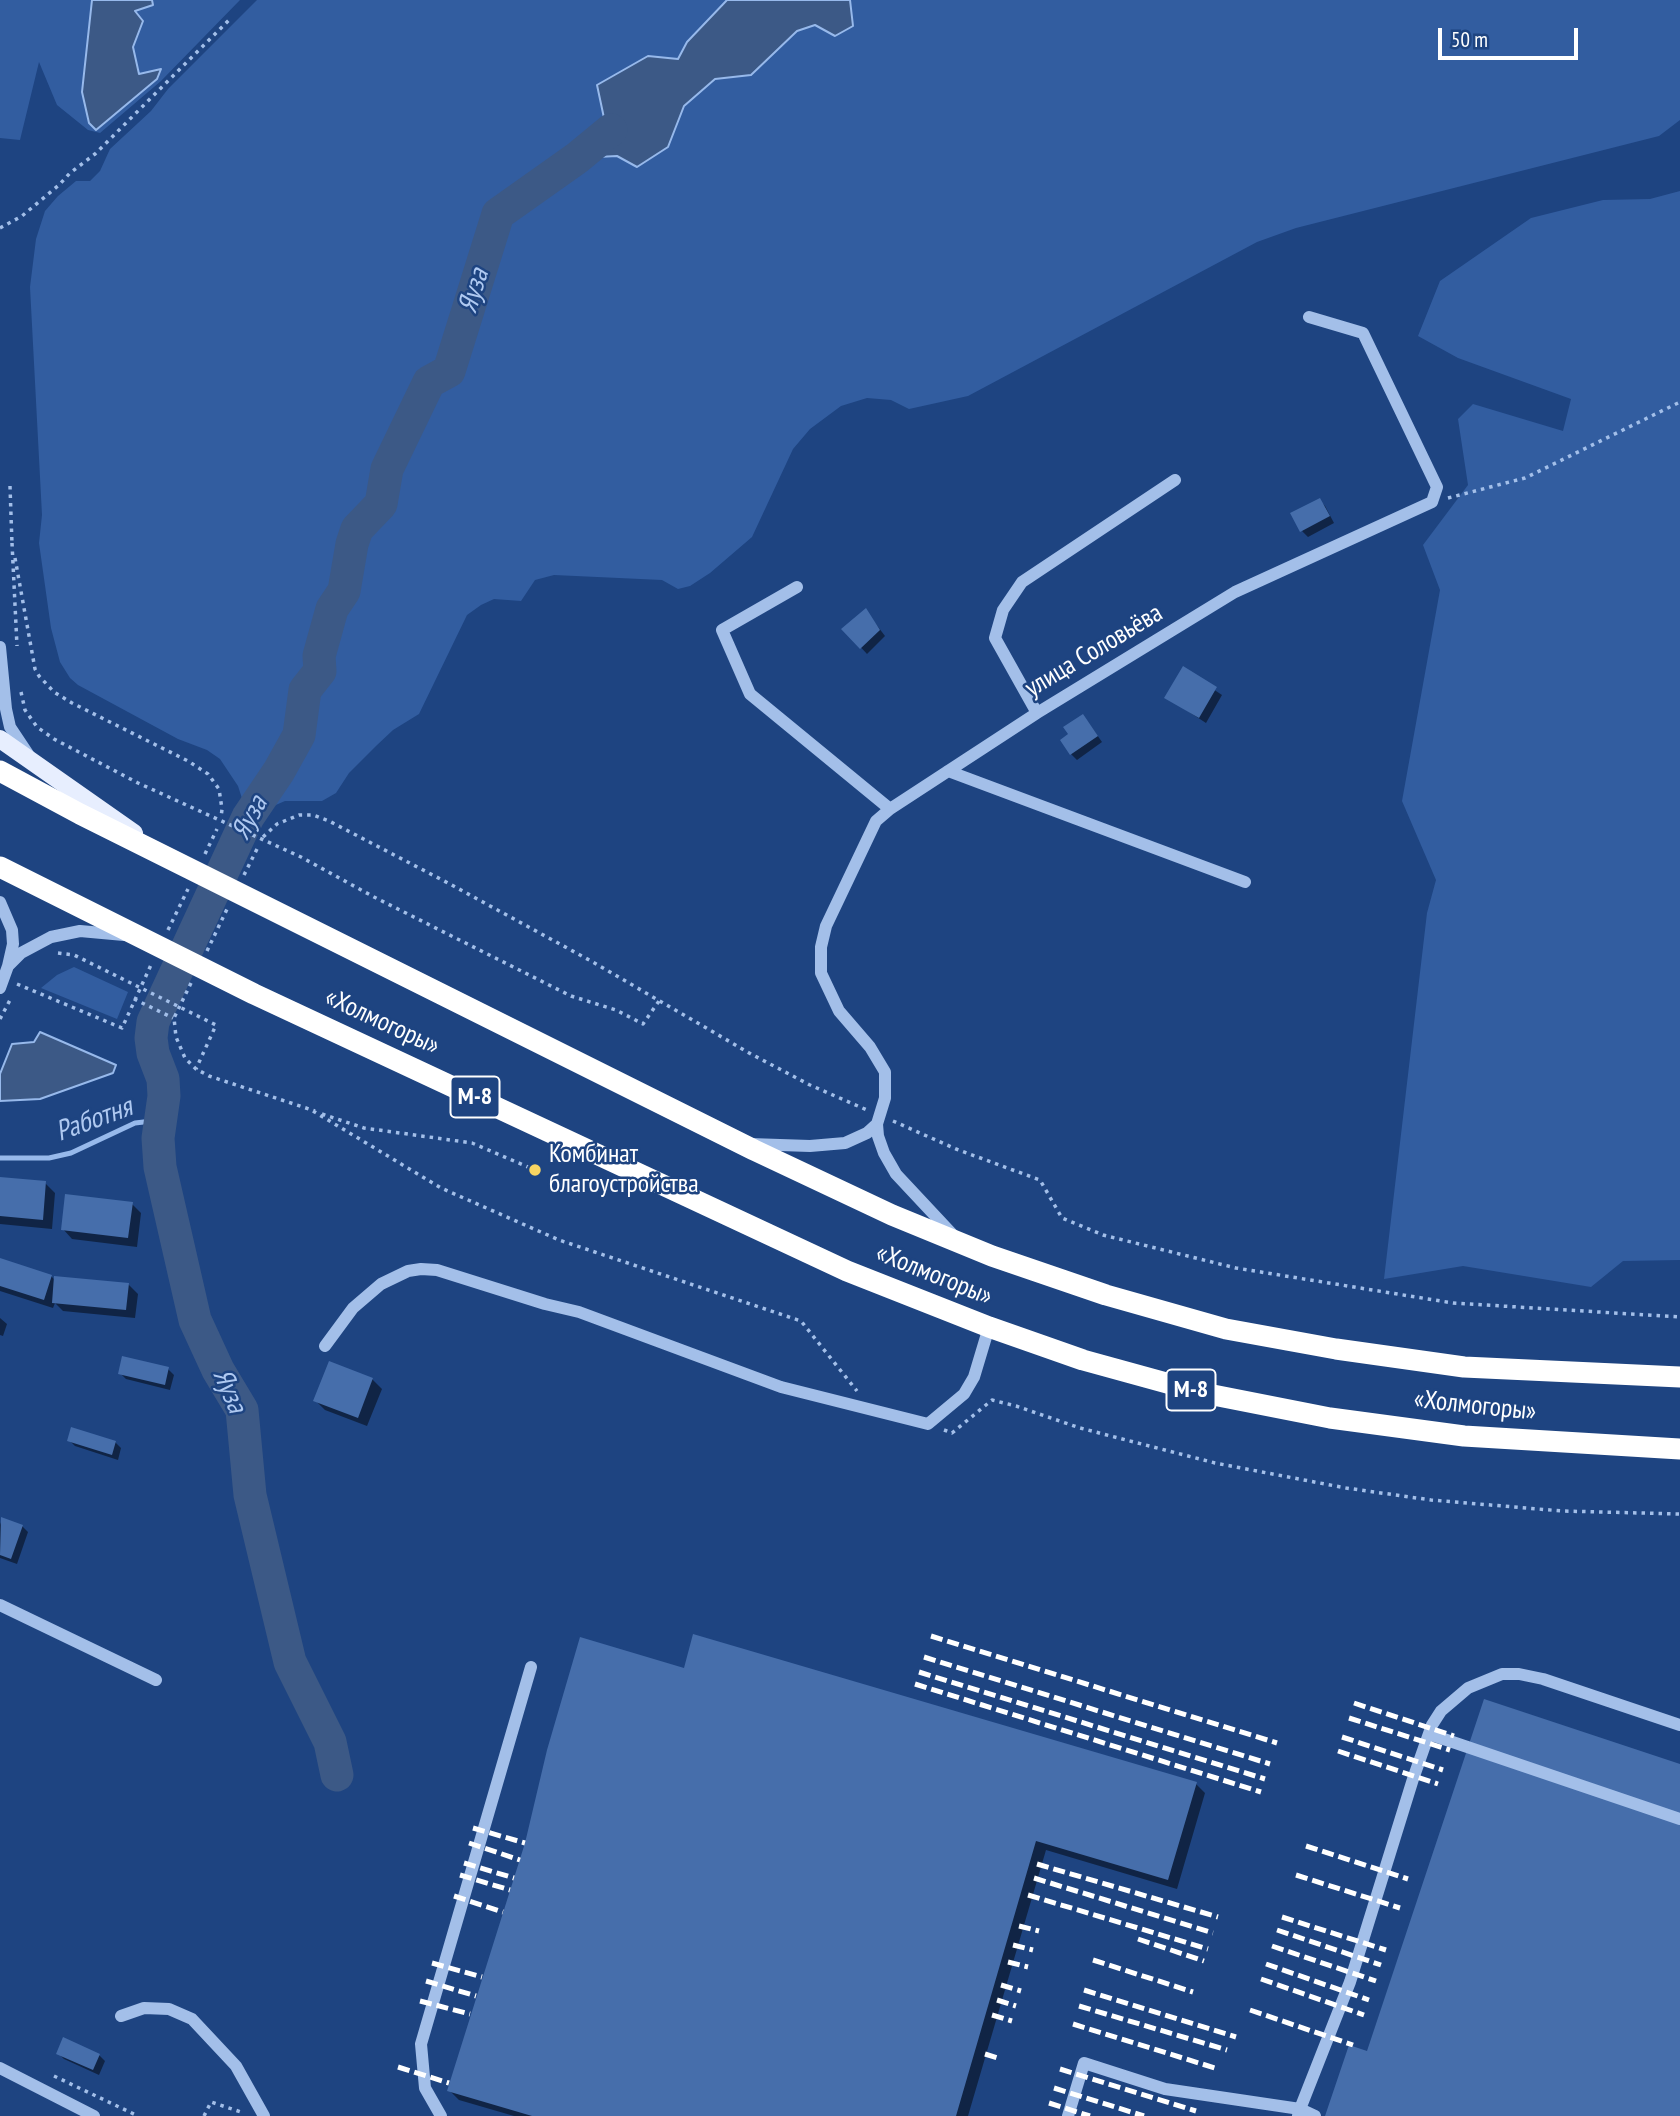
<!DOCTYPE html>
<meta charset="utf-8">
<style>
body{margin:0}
#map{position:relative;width:1680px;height:2116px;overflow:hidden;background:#1e4481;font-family:"PT Sans Narrow",sans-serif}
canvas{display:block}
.scale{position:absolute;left:1438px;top:28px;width:140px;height:32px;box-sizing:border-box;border:4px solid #fff;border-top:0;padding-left:9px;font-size:21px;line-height:24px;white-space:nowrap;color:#fff;-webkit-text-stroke:5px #1e4481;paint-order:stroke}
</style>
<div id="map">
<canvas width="1680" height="2116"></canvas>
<div class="scale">50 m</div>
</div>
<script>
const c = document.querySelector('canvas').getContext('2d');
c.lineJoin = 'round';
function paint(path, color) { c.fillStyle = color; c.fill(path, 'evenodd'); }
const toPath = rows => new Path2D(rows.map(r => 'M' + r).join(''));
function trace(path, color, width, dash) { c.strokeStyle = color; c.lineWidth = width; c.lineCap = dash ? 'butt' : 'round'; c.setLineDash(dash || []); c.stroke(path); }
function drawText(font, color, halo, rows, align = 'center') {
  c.font = font + ' "PT Sans Narrow",sans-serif'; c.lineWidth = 5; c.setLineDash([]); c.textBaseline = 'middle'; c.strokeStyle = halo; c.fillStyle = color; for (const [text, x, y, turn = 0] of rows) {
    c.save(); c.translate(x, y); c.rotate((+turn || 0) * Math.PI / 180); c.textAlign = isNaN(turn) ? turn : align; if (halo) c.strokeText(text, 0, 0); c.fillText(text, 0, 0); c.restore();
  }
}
const green = toPath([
 [0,0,92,0,82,92,157,79,160,69,139,75,133,47,143,21,135,11,152,5,152,0,240,0,161,81,100,133,88,130,57,105,39,62,20,140,0,138],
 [257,0,727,0,687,42,678,59,648,56,604,118,583,137,637,167,668,147,684,106,715,79,751,75,797,31,815,25,853,26,850,0,1680,0,1680,120,1659,136,1296,228,1257,242,968,396,909,409,891,400,867,398,841,406,810,429,793,449,752,537,710,573,690,586,678,589,662,580,554,575,535,580,521,601,494,599,481,605,467,615,419,714,393,730,376,746,349,773,336,793,322,801,285,801,248,817,238,786,220,759,207,750,178,739,78,685,70,678,60,662,51,628,39,543,42,515,30,287,36,239,45,211,58,196,76,181,90,181,100,171,110,149,151,111,168,89],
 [1680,191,1680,1260,1623,1261,1591,1287,1463,1266,1384,1279,1427,913,1436,880,1402,801,1440,590,1423,545,1468,485,1458,419,1473,404,1563,431,1571,399,1458,358,1418,336,1440,281,1531,218,1603,200,1650,199],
 [74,967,128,992,117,1019,41,988,57,975]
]);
const water = toPath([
 [92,0,152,0,153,5,135,11,143,21,133,47,139,74,161,69,157,79,96,130,89,123,82,92,92,0],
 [727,0,850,0,853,26,835,36,815,25,797,31,751,75,715,79,684,106,668,147,637,167,617,156,577,158,577,149,583,137,604,118,597,85,648,56,678,59,687,42,727,0],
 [40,1032,116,1065,113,1073,40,1099,0,1101,0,1074,12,1044,34,1042,40,1032]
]);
const shadow = toPath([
 [1319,500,1325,506,1334,523,1308,537,1302,531],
 [866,611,885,636,867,654,844,629],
 [1183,669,1222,695,1206,723,1166,697],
 [1088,722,1102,742,1077,760,1071,754,1071,735],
 [0,1179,45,1183,55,1193,52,1229,0,1224],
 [132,1204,141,1213,137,1247,72,1239,63,1229],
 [0,1260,51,1276,56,1281,128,1284,138,1294,135,1318,63,1311,55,1303,53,1308,0,1291],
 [0,1318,7,1324,3,1336,0,1335],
 [168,1369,174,1375,170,1390,126,1379,120,1373],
 [372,1379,382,1389,367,1426,325,1410,315,1400],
 [69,1440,115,1442,121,1448,118,1460,75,1446],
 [2,1519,22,1526,28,1532,17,1564,0,1558,0,1525],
 [685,1670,1196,1784,1205,1793,1177,1889,1046,1850,968,2116,514,2116,459,2100,449,2090],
 [58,2053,99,2055,105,2061,99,2075,64,2059]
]);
const stream = toPath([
 [0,1158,49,1158,71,1153,135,1123,161,1120]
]);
const river = toPath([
 [337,1775,330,1742,290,1662,250,1495,242,1410,218,1370,195,1320,160,1167,158,1138,164,1096,163,1079,153,1053,151,1038,153,1022,248,817,279,771,299,735,305,690,320,671,319,656,332,609,344,591,352,544,357,529,381,504,387,469,429,382,449,371,498,214,577,158,611,130]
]);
const building = toPath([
 [1320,498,1330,516,1300,532,1290,513],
 [866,608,880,630,860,649,841,629],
 [1183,666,1217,687,1199,718,1164,698],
 [1083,714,1098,736,1070,755,1060,740,1068,734,1063,727],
 [0,1177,46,1181,43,1220,0,1216],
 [65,1194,133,1202,128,1238,61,1230],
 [0,1258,52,1275,44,1300,0,1286],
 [54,1276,129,1283,126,1310,52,1303],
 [122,1356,169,1367,165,1385,118,1374],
 [329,1361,373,1378,358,1418,313,1401],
 [71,1427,116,1441,112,1455,67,1441],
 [1,1517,23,1525,11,1559,0,1555],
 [693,1634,1197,1782,1168,1880,1036,1841,956,2116,532,2116,447,2091,525,1843,547,1750,580,1637,684,1668],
 [1484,1699,1680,1764,1680,2116,1325,2116,1349,2045,1367,2051],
 [63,2037,100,2054,93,2070,56,2054]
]);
const path = toPath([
 [0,228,22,216,59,185,70,173,95,154,231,18],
 [10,486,12,544],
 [1448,498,1525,478,1680,402],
 [12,543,17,646],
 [15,558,35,669,39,676,54,692,72,703,188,761,208,774,219,789,222,809,221,818],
 [21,692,25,710,37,727,54,739,138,783,301,857,374,897,571,996,616,1010,643,1024,659,1001],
 [263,837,277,824,299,815,313,815,329,821,448,883,591,961,751,1054,810,1085,867,1110],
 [205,854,217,829],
 [244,875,257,849],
 [168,930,188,889],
 [207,951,228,907],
 [58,953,74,955,216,1025,196,1069],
 [191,983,174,1018,176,1037,185,1058,196,1069,209,1076,315,1111],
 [17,984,122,1028,151,965],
 [134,999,173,1018],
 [0,1019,10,1000],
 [313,1111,441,1188,559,1240,801,1321,857,1391],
 [322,1114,364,1128,472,1143,535,1170],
 [893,1121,956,1149,1040,1180,1062,1218,1103,1235,1236,1268,1453,1303,1680,1317],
 [944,1430,952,1433,992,1400,1016,1406,1080,1428,1215,1463,1346,1488,1431,1500,1562,1511,1680,1514],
 [54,2076,138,2116],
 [204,2116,211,2102,244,2113]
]);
const minor = toPath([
 [797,587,722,630,750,694,890,809],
 [0,647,6,709,10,727,28,754],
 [1037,713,995,638,1003,610,1022,582,1175,480],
 [948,771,1245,882],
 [0,902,12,930,13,944,8,966],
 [0,988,8,966,21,953,51,937,80,931,124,935],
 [750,1144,810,1146,845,1143,867,1133,877,1124],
 [954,1236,896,1174,884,1153,878,1136,877,1124,885,1098,885,1072,870,1047,839,1011,821,973,821,947,826,926,876,821,890,809,1037,713,1235,592,1432,502,1437,487,1363,333,1309,317],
 [325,1346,353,1308,381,1284,408,1271,421,1269,437,1270,545,1304,579,1312,781,1387,928,1424,964,1394,974,1377,989,1327],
 [0,1605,156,1680],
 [1429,1734,1680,1819],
 [121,2016,144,2008,169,2009,192,2019,236,2066,264,2116],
 [0,2068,94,2116],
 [441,2116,425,2088,421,2044,531,1667],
 [1068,2116,1084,2063,1165,2089,1300,2109,1298,2116],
 [1315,2116,1300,2109,1350,1982,1413,1779,1432,1725,1441,1711,1468,1688,1502,1674,1519,1674,1543,1679,1680,1725]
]);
const major = toPath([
 [0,739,134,833]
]);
const highway = toPath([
 [0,771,80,814,754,1150,892,1215,992,1256,1106,1295,1226,1329,1336,1349,1464,1367,1680,1377],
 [0,867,254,994,847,1271,989,1327,1083,1360,1203,1393,1330,1418,1464,1436,1680,1449]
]);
const rail = toPath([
 [931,1636,1277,1743],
 [924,1657,1270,1764],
 [919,1672,1265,1779],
 [915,1684,1261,1792],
 [1354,1703,1454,1736],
 [1349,1718,1450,1750],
 [1342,1737,1443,1770],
 [1338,1751,1438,1784],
 [473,1828,525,1843],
 [469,1843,520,1860],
 [1306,1846,1408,1879],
 [464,1863,514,1878],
 [1037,1864,1218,1917],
 [460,1875,510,1890],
 [1296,1875,1400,1908],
 [1034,1878,1213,1933],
 [1028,1895,1208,1949],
 [454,1896,503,1912],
 [1282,1917,1386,1950],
 [1019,1926,1039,1931],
 [1277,1930,1381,1965],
 [1138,1939,1204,1961],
 [1013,1945,1033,1950],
 [1272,1946,1376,1981],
 [1093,1960,1193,1992],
 [1008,1962,1028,1967],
 [432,1963,482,1977],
 [1266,1964,1369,2000],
 [1261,1979,1364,2015],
 [426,1981,476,1996],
 [1001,1985,1021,1991],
 [1084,1990,1236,2037],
 [997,2000,1016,2006],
 [420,2001,470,2014],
 [1079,2006,1227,2050],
 [1250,2010,1353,2045],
 [992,2015,1012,2021],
 [1073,2024,1215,2068],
 [985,2054,1001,2059],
 [398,2067,449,2083],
 [1060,2069,1196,2111],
 [1054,2088,1144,2116],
 [1049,2103,1090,2116]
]);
const markers = [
 [535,1170,7,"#f8d562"]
];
const shields = [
 [475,1097,49],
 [1191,1390,49]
];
const shieldNames = [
 ["М-8",475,1097],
 ["М-8",1191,1390]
];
const streetNames = [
 ["улица Соловьёва",1094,651,-31],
 ["«Холмогоры»",382,1022,25],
 ["«Холмогоры»",934,1275,22],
 ["«Холмогоры»",1475,1406,6]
];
const poiNames = [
 ["Комбинат",549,1155],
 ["благоустройства",549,1185]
];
const waterNames = [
 ["Яуза",474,291,-73],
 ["Яуза",250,818,-62],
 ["Работня",94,1120,-20],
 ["Яуза",229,1391,67]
];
paint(green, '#325da0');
paint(water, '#3c5986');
trace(water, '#97b9eb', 2);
paint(shadow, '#0007');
trace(stream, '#97b9eb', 5);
trace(river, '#3c5986', 33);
paint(building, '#466eab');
trace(path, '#a3bfe9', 3.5, [3.5, 5]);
trace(minor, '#a3bfe9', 12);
trace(major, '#e7eefe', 18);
trace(highway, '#fff', 21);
trace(rail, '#fff', 5, [12, 5]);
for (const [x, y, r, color] of markers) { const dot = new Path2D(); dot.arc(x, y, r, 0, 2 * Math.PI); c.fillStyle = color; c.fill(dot); trace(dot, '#1e4481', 2.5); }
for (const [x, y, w] of shields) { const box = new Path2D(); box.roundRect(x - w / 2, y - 20.5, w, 41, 5); c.fillStyle = '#1e4481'; c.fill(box); trace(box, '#fff', 2); }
drawText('bold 24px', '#fff', null, shieldNames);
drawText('26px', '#fff', '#1e4481', streetNames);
drawText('26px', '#fff', '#1e4481', poiNames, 'left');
drawText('italic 28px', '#afc9f1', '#1e4481', waterNames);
</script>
